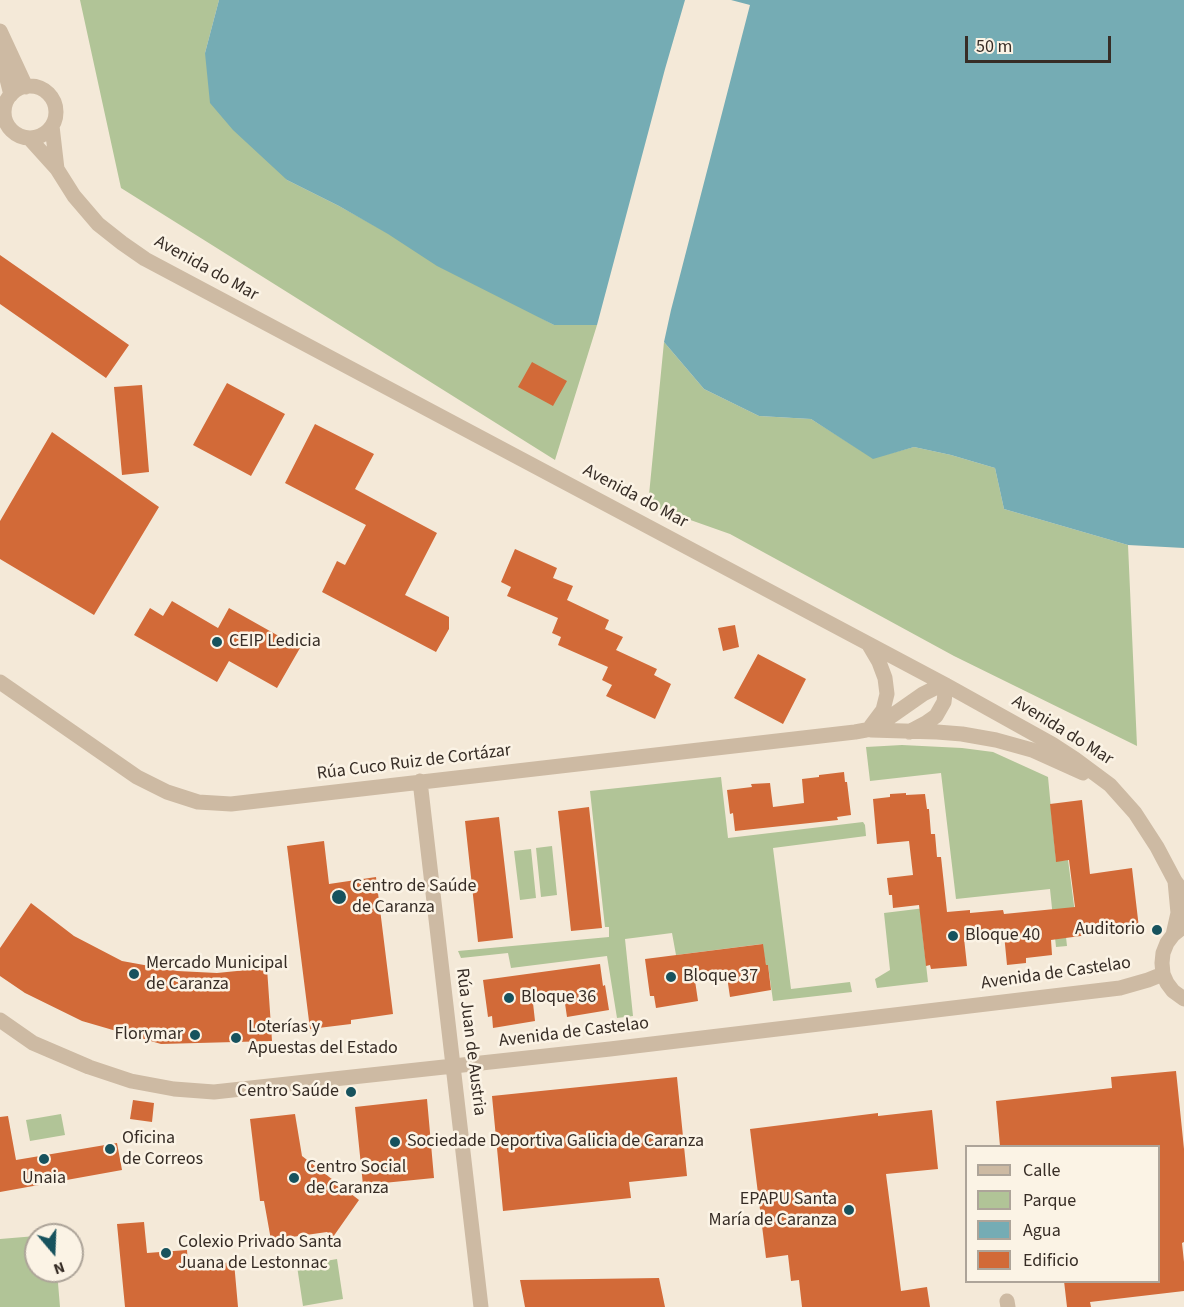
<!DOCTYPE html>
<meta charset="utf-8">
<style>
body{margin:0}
#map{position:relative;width:1184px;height:1307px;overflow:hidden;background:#f4e9d8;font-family:"Source Sans 3",sans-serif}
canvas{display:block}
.legend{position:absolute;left:965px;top:1145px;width:195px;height:138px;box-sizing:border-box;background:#fbf3e5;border:2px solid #ada499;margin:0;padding:8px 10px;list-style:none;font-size:18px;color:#372d26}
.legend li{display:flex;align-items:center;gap:12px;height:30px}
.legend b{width:30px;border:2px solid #ada499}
.north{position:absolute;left:24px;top:1223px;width:60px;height:60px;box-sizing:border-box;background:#fbf3e5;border:2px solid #ada499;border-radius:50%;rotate:161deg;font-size:16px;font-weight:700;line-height:24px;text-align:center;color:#372d26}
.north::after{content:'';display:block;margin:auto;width:21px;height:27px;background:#17525d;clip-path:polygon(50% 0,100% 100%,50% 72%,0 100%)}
.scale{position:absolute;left:965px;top:36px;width:146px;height:27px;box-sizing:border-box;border:3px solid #372d26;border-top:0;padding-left:8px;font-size:18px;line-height:21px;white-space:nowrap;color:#372d26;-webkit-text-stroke:4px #fbf3e5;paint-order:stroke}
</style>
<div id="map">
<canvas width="1184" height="1307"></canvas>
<ul class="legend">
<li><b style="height:8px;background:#cdbaa3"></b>Calle</li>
<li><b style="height:16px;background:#b1c497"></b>Parque</li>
<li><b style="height:16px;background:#75acb4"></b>Agua</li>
<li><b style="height:16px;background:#d26a38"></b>Edificio</li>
</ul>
<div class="north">N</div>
<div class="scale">50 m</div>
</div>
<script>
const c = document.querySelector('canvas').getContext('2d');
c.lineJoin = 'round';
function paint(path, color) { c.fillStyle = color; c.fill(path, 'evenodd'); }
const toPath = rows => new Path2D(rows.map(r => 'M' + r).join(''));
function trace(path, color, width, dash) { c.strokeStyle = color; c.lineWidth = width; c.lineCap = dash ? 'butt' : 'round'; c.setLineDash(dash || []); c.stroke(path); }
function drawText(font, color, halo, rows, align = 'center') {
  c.font = font + ' "Source Sans 3",sans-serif'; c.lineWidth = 5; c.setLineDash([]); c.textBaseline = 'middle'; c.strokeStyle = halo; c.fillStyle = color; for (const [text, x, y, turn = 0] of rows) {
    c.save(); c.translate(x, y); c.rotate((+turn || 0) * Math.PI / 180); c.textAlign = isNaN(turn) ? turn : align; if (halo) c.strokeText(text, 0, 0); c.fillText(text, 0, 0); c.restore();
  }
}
const green = toPath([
 [80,0,219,0,205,53,287,180,339,206,554,325,597,325,555,460,121,188],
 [664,342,704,389,759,416,811,419,873,458,914,447,951,455,995,468,1004,509,1128,545,1137,746,954,656,730,534,648,505],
 [902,745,962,748,993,752,1048,777,1056,861,1068,860,1078,936,1066,937,1067,946,1056,947,1050,889,956,899,941,773,870,781,866,747],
 [721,777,728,838,863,822,865,825,866,836,773,848,791,989,850,982,852,992,773,1001,768,965,766,965,762,944,676,955,672,933,625,939,633,1016,617,1018,607,956,511,968,508,953,461,958,458,951,609,937,609,927,605,927,590,791],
 [552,846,557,895,541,897,536,848],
 [531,849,536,898,520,900,514,851],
 [925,908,921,920,928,982,877,988,875,979,890,970,884,913],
 [61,1114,65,1135,30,1141,26,1120],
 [36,1236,36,1271,57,1271,60,1307,0,1307,0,1239],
 [337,1259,343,1299,303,1306,297,1266]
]);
const water = toPath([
 [219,0,685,0,665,69,597,325,554,325,437,266,388,234,339,206,287,180,233,130,210,103,205,53],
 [731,0,1184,0,1184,548,1128,545,1004,509,995,468,951,455,914,447,873,459,811,419,759,416,704,389,664,342,671,310,750,5]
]);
const building = toPath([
 [0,255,129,345,106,378,0,304],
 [532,362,567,381,553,406,518,387],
 [227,383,285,414,251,476,193,445],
 [142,385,149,472,122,475,114,387],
 [315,424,374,454,355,489,437,533,405,595,449,617,449,629,436,652,322,592,337,561,345,565,366,525,285,483],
 [52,432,159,507,94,615,0,559,0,521],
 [515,549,557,568,553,578,573,586,567,600,609,620,605,629,623,637,616,650,657,669,654,675,671,684,655,719,606,696,612,685,602,680,608,667,558,645,561,637,552,633,558,618,507,596,511,587,501,582],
 [172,601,218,628,229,608,300,648,277,688,229,661,217,682,134,635,150,608,163,616],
 [735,625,739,647,723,651,718,628],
 [758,654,806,679,783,724,734,698],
 [844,772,845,782,847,782,851,815,837,817,838,820,735,831,733,813,730,814,727,790,752,787,751,784,770,783,773,807,804,803,802,779,819,777,819,775],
 [906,793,906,795,925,794,927,809,929,809,931,834,935,834,937,857,941,857,947,912,970,910,970,913,1003,910,1004,914,1075,907,1069,860,1056,862,1050,804,1082,800,1090,874,1132,868,1139,928,1051,940,1052,955,1026,958,1026,963,1007,965,1004,934,964,938,967,966,931,969,930,965,926,966,919,905,893,908,892,895,889,895,887,878,913,875,909,841,877,844,873,799,890,797,890,794],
 [589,807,602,928,571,931,558,811],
 [499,817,513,938,478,942,465,821],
 [324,841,329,884,376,877,393,1014,351,1020,351,1024,310,1029,287,846],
 [31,903,74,936,122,961,177,971,217,973,267,968,272,1041,161,1044,82,1021,25,993,0,976,0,948],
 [763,944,766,965,768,965,771,990,730,997,726,970,694,974,698,1001,656,1008,654,996,650,996,645,959],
 [600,964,603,986,605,985,609,1010,567,1017,563,990,532,994,535,1021,493,1028,492,1016,488,1017,483,980],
 [1176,1071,1184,1149,1184,1242,1182,1243,1184,1262,1184,1291,1090,1302,1091,1307,1067,1307,1064,1281,1158,1281,1158,1146,1000,1146,996,1101,1112,1088,1111,1077],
 [677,1077,687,1176,629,1182,631,1198,503,1211,492,1096],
 [427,1099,434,1178,363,1185,355,1107],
 [133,1100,154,1103,152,1122,130,1119],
 [932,1110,938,1169,886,1174,901,1291,927,1287,930,1307,802,1307,799,1280,791,1281,788,1255,766,1258,750,1129,878,1113,878,1116],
 [295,1114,302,1156,359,1200,333,1237,327,1232,271,1240,264,1201,260,1201,250,1119],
 [8,1116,16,1160,117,1143,122,1170,0,1192,0,1117],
 [144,1222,147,1253,187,1250,188,1266,234,1262,238,1307,125,1307,117,1224],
 [659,1278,665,1307,525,1307,520,1280]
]);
const minor = toPath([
 [0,31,26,87],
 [0,51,11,95],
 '4 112a26 26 0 1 1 52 0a26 26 0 1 1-52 0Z',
 [52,126,57,169],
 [29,138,57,169,74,196,98,224,122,243,145,259,946,685,1052,744,1075,759,1110,785,1135,813,1157,847,1175,881,1184,893],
 [869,645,879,662,885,678,887,694,883,710,871,726],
 [0,682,137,777,167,792,198,802,231,804,855,732,866,730,883,722,923,694,935,688,946,685,944,702,936,716,926,723,909,732],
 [871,730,937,732,962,734,996,740,1032,750,1083,773],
 [420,781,481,1307],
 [1184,926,1173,935,1167,943,1163,953,1162,963,1163,974,1167,983,1173,991,1184,999],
 [1173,935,1178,913,1175,881],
 [0,1020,33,1043,89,1067,131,1081,174,1089,214,1092,610,1049,1120,988,1148,980,1163,974],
 [1007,1301,1008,1307]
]);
const markers = [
 [217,642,6,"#17525d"],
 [339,897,8,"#17525d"],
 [1157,930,6,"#17525d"],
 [953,936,6,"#17525d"],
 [134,974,6,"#17525d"],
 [671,977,6,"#17525d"],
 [509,998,6,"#17525d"],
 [195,1035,6,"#17525d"],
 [236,1038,6,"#17525d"],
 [351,1092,6,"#17525d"],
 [395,1142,6,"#17525d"],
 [110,1149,6,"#17525d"],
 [44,1159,6,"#17525d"],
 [294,1178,6,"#17525d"],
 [849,1210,6,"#17525d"],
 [166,1253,6,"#17525d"]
];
const streetNames = [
 ["Avenida do Mar",206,269,29],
 ["Avenida do Mar",635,497,28],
 ["Avenida do Mar",1062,731,32],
 ["Rúa Cuco Ruiz de Cortázar",414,763,-7],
 ["Avenida de Castelao",1056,974,-8],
 ["Avenida de Castelao",574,1033,-7],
 ["Rúa Juan de Austria",470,1042,83]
];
const poiNames = [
 ["CEIP Ledicia",229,642],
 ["Centro de Saúde",352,887],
 ["de Caranza",352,908],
 ["Auditorio",1145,930,"right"],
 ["Bloque 40",965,936],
 ["Mercado Municipal",146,964],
 ["de Caranza",146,985],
 ["Bloque 37",683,977],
 ["Bloque 36",521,998],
 ["Loterías y",248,1028],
 ["Apuestas del Estado",248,1049],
 ["Florymar",183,1035,"right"],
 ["Centro Saúde",339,1092,"right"],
 ["Oficina",122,1139],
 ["de Correos",122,1160],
 ["Sociedade Deportiva Galicia de Caranza",407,1142],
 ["Centro Social",306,1168],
 ["de Caranza",306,1189],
 ["Unaia",44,1179,"center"],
 ["EPAPU Santa",837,1200,"right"],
 ["María de Caranza",837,1221,"right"],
 ["Colexio Privado Santa",178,1243],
 ["Juana de Lestonnac",178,1264]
];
paint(green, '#b1c497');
paint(water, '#75acb4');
paint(building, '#d26a38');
trace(minor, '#cdbaa3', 15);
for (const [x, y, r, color] of markers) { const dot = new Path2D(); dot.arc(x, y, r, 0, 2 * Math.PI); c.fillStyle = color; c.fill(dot); trace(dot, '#fbf3e5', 2); }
drawText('18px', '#372d26', '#fbf3e5', streetNames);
drawText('18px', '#372d26', '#fbf3e5', poiNames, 'left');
</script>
